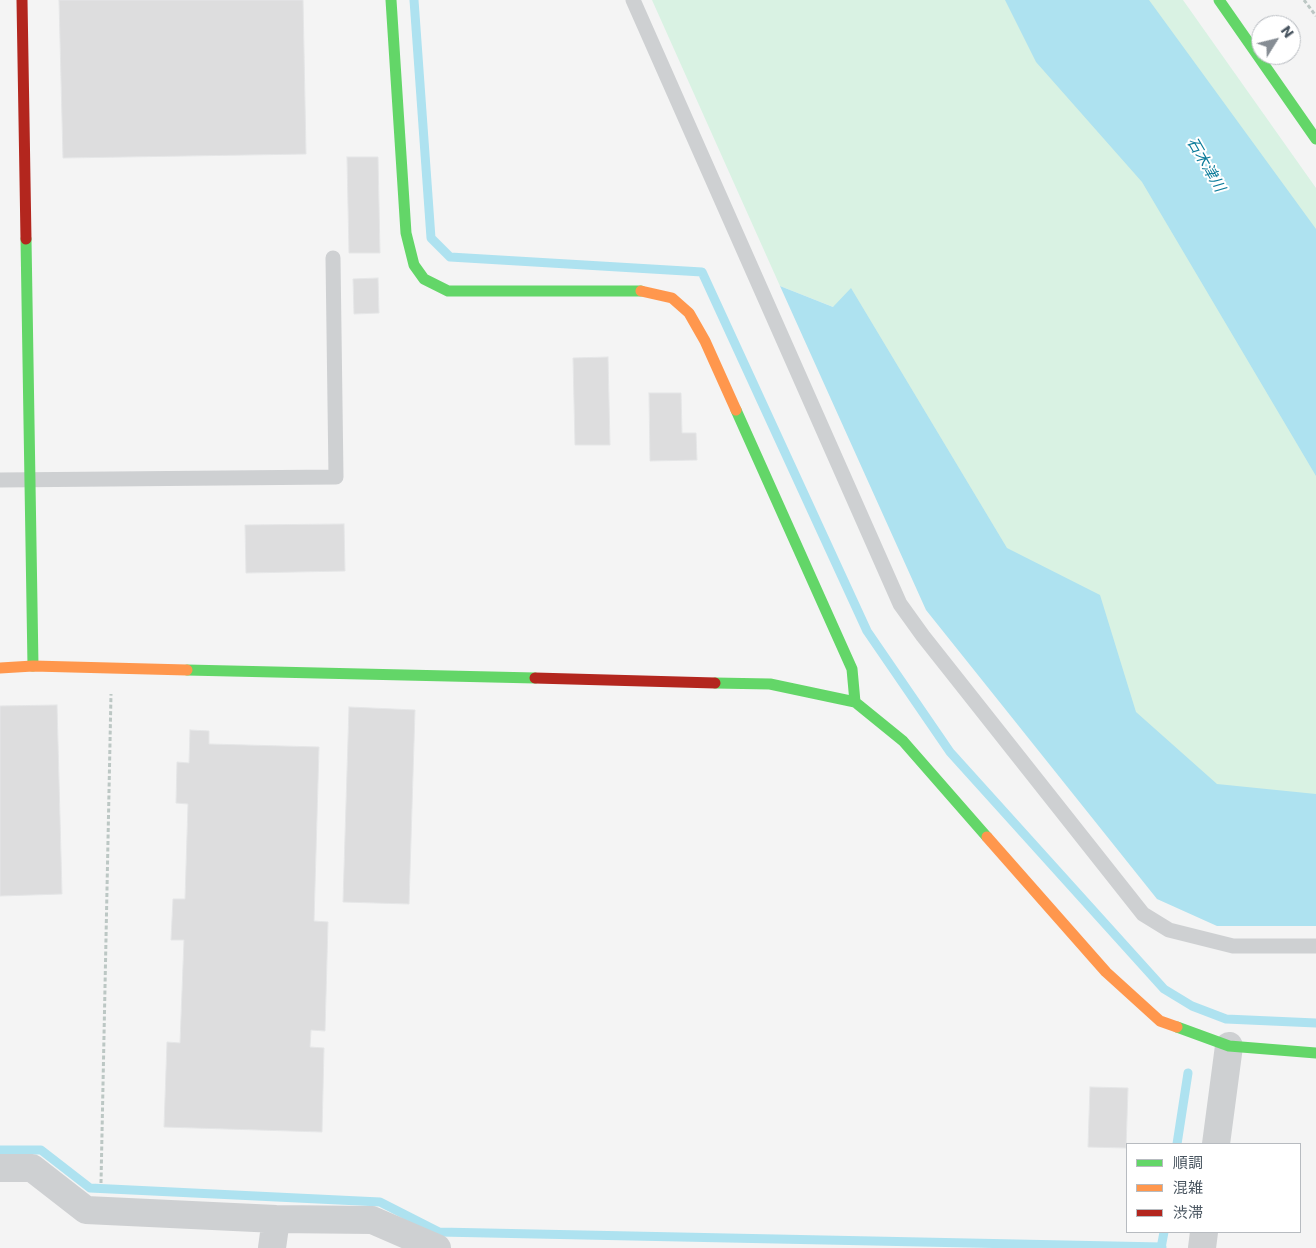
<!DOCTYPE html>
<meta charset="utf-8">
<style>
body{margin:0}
#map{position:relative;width:1316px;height:1248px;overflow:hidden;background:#f4f4f4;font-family:Poppins,"Noto Sans JP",sans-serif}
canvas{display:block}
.legend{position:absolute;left:1126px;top:1143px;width:175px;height:90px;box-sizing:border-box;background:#fff;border:1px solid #b7bbc0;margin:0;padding:6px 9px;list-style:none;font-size:15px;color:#4a5661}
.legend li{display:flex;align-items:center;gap:10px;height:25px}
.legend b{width:25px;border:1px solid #b7bbc0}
.north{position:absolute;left:1251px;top:15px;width:50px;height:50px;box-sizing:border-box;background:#fff;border:1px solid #b7bbc0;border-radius:50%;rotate:54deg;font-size:14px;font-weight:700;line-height:20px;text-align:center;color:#4a5661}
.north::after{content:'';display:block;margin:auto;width:18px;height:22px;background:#868d94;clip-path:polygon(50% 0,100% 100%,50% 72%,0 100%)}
</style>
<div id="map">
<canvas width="1316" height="1248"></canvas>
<ul class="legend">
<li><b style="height:6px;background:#63d668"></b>順調</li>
<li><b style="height:6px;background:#ff974d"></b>混雑</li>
<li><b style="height:6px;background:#b3261e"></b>渋滞</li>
</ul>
<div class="north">N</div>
</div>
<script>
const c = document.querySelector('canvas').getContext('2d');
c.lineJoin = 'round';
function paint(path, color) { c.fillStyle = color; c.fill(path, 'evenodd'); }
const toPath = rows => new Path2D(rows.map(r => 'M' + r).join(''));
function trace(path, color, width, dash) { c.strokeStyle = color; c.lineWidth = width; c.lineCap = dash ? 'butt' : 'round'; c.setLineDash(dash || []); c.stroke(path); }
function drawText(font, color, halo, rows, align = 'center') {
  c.font = font + ' Poppins,"Noto Sans JP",sans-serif'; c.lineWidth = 4; c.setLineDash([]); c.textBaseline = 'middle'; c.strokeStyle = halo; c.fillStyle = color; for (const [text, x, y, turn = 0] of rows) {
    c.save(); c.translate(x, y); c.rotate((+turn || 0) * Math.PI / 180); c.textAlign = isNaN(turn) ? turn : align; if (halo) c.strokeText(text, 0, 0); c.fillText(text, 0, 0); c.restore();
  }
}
const green = toPath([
 [652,0,1038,0,1316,379,1316,892,1239,894,833,307,780,286],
 [1084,0,1183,0,1316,188,1316,311]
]);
const water = toPath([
 [1005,0,1149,0,1316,229,1316,476,1142,182,1036,62],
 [780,286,833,307,851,288,1007,548,1100,595,1136,712,1217,784,1316,794,1316,926,1217,926,1157,899,926,610]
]);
const stream = toPath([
 [414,0,431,238,450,257,702,272,867,631,950,752,1164,989,1192,1006,1226,1019,1316,1023],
 [1177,1144,1188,1073],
 [0,1150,41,1150,90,1188,380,1202,439,1232,1162,1247],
 [1161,1248,1164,1232]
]);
const building = toPath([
 [59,0,303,0,306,154,63,158,59,0],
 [347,157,378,157,380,253,349,253,347,157],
 [378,278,379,313,354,314,353,279,378,278],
 [608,357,610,445,575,445,573,358,608,357],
 [649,393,681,393,682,433,696,433,697,460,650,461,649,393],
 [344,524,345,571,246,573,245,525,344,524],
 [57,705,62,894,0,896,0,706,57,705],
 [349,707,415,710,409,904,343,902,349,707],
 [190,730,209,731,209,744,319,747,314,921,328,922,325,1031,311,1030,310,1047,324,1048,322,1132,164,1127,167,1042,180,1043,184,940,171,940,173,899,185,899,188,804,176,803,177,762,189,763,190,730],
 [1090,1087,1128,1088,1126,1148,1088,1147,1090,1087]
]);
const path = toPath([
 [1304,0,1316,16],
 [101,1183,111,694]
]);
const lane = toPath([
 [633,0,900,604,923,636,1143,914,1169,930,1233,946,1316,946],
 [0,480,336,477,333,258]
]);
const street = toPath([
 [1216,1144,1229,1046],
 [0,1168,32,1168,86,1210,276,1219,372,1220,437,1248],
 [272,1248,276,1219],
 [1202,1248,1204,1232]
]);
const fast = toPath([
 [391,0,406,233,414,265,424,279,448,291,641,291],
 [1219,0,1316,139],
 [26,239,33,666],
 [736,410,852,669,855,702],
 [187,670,535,678],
 [715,683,770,684,855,702,903,741,987,837],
 [1177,1027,1229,1046,1316,1053]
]);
const slow = toPath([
 [641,291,672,298,689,313,705,341,736,410],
 [0,668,33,666,187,670],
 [987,837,1106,972,1160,1021,1177,1027]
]);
const jam = toPath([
 [22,0,26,239],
 [535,678,715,683]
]);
const waterNames = [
 ["石木津川",1205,165,60]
];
paint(green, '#d9f2e3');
paint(water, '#aee2f0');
trace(stream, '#aee2f0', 9);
paint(building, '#ddddde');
trace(building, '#e5e6e7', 1);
trace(path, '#bcc7c4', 3, [4, 2.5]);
trace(lane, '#ced0d2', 15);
trace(street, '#ced0d2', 28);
trace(fast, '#63d668', 11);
trace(slow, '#ff974d', 11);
trace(jam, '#b3261e', 11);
drawText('italic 15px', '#0c7c9b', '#fff', waterNames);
</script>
